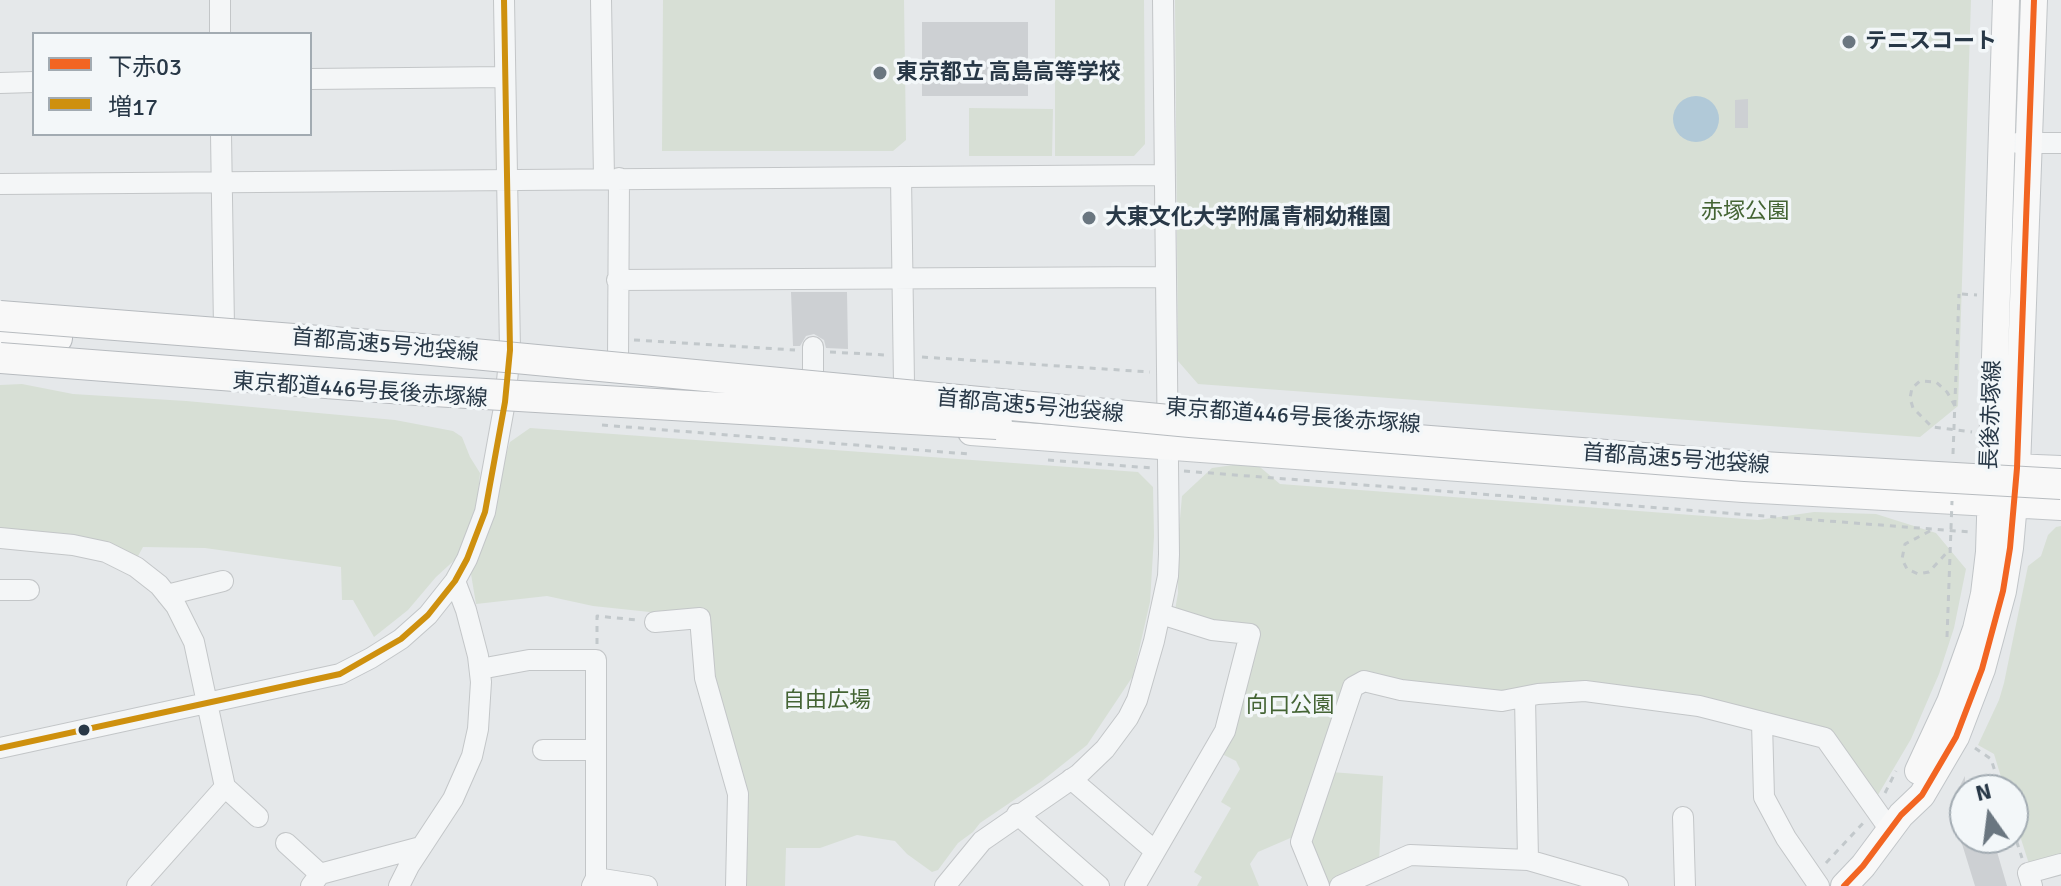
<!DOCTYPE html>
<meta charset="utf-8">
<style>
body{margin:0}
#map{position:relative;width:2061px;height:886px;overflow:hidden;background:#e5e8ea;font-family:Signika,"Noto Sans JP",sans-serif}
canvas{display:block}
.legend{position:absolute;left:32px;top:32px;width:280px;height:104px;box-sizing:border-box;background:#f3f7f9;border:2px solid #a2abb2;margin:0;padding:10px 14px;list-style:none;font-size:24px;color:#283847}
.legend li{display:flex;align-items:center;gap:16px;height:40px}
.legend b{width:40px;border:2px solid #a2abb2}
.north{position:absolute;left:1949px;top:774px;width:80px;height:80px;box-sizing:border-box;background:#f3f7f9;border:2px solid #a2abb2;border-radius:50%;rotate:346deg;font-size:22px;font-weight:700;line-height:32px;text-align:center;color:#283847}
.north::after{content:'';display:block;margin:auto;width:28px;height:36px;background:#6a7680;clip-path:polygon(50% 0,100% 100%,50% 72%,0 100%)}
</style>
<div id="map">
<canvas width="2061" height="886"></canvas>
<ul class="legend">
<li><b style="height:10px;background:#f26522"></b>下赤03</li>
<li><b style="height:10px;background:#ce900e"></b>増17</li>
</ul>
<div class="north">N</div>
</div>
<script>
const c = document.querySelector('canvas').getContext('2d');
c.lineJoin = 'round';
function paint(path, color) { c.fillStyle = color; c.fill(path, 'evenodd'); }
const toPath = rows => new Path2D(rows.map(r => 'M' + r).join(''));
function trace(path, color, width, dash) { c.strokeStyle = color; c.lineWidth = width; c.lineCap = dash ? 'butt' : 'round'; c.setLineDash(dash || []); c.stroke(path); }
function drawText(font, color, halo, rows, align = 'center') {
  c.font = font + ' Signika,"Noto Sans JP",sans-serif'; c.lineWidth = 7; c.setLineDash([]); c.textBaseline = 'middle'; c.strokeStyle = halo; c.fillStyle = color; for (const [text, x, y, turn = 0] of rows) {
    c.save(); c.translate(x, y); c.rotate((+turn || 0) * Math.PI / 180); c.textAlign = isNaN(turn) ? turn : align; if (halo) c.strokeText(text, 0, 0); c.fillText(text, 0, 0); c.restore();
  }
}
const green = toPath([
 [663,0,904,0,906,140,893,151,662,151],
 [1055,0,1144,0,1145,144,1134,156,1055,156],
 [1175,0,1971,0,1958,406,1920,437,1198,384,1178,361],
 [969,108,1053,109,1052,156,969,156],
 [22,384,73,394,186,401,395,420,453,431,462,437,470,457,480,473,477,506,459,556,436,577,408,610,374,637,353,600,342,600,341,567,205,548,143,547,137,558,0,530,0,385],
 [530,428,1138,472,1153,487,1154,536,1150,602,1133,676,1087,745,1042,781,980,823,973,832,958,843,938,870,932,872,907,854,895,841,857,835,820,848,786,848,785,886,743,886,709,666,705,610,659,613,593,606,547,596,476,604,470,568,510,442],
 [1254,462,1280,484,1758,520,1814,512,1876,514,1936,533,1966,569,1954,628,1939,674,1911,739,1875,800,1839,747,1764,714,1503,694,1404,683,1364,674,1295,836,1258,852,1250,864,1259,886,1197,886,1202,877,1194,872,1231,808,1221,802,1240,769,1236,761,1220,753,1257,627,1216,623,1175,610,1178,593,1177,553,1182,496,1212,468],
 [2061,526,2061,856,2029,864,2013,814,2013,790,2005,790,1994,754,1978,745,1999,700,2004,683,2028,566,2041,556,2048,535,2056,527],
 [1331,772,1383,776,1379,862,1331,883,1324,880,1309,842]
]);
const water = toPath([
 '1673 119a23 23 0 1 1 46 0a23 23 0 1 1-46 0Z'
]);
const building = toPath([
 [922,22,1028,22,1028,96,922,96],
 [1748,99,1748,128,1735,128,1735,100],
 [791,292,847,292,848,349,826,348,824,340,814,334,806,336,800,346,793,346],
 [1965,776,1965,838,1993,838,2007,886,1975,886,1950,805]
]);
const path = toPath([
 [1962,294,1977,295],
 [634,340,795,350],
 [830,352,886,355],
 [922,357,1150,372],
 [1955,406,1947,392,1936,382,1920,381,1912,388,1910,398,1913,408,1932,427,1972,432],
 [602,425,969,454],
 [1048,460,1152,468],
 [1184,471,1970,532],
 [1930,531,1905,544,1902,559,1907,569,1918,574,1929,572,1950,549],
 [597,644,597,616,637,620],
 [1975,748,1991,759,2001,790],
 [1885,793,1896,771],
 [2013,830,2022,858],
 [1826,863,1865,821]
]);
const minor = toPath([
 [220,0,220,34],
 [601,0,604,178],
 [310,79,505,77],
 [0,83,34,82],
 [221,134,224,328],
 [2017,143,2061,143],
 [901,177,904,384],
 [0,184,1165,175],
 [617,280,1165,277],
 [618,360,619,178],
 [813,376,813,347],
 [0,538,73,545,106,552,136,567,159,585,176,606,194,642,225,787,137,886],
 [0,590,29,590],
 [167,595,223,581],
 [655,622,700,618,705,678,738,794,736,886],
 [480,669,529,660,596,660,596,878,592,886],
 [1525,697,1528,860],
 [1762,723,1764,797,1786,838,1819,886],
 [0,748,340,674,371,658,401,639,428,615,455,581,467,559,485,512,505,402,510,350,504,0],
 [543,750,596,750],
 [1071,779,1155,851],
 [225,787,258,817],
 [1017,814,1099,886],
 [1683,817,1685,886],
 [286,843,320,874],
 [596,878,647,886],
 [311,886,320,874,421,847],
 [399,886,409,866,453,799,472,756,478,729,481,682,478,656,466,610,455,581],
 [945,886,982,841,1079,774,1105,749,1128,718,1137,700,1154,641,1168,576,1169,554,1163,0],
 [1135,886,1225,731,1250,634,1212,630,1161,614],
 [1319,886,1301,842,1353,687,1364,681,1401,690,1502,701,1538,694,1585,691,1699,706,1825,738,1890,830],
 [1340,886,1410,855,1528,860,1618,886],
 [2032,886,2028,873,2061,864]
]);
const major = toPath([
 [971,432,1743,489,2061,507],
 [2013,467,2061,469],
 [1918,771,1950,702,1976,629,1984,594,1989,552,2006,0],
 [1844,886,1863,866,1901,815,1922,795,1956,737,1982,669,2003,591,2010,548,2017,468,2034,0]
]);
const highway = toPath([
 [0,333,57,338]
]);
const pathBridge = toPath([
 [1953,454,1959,294],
 [1947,637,1952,501]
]);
const highwayBridge = toPath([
 [0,316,421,349,1190,422,1745,466,2061,484],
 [0,358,417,390,997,424]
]);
const bus1 = toPath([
 [1844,886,1863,866,1901,815,1922,795,1956,737,1982,669,2003,591,2010,548,2017,468,2034,0]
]);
const bus2 = toPath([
 [0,748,340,674,401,639,428,615,455,581,467,559,485,512,505,402,510,350,504,0]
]);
const markers = [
 [1849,42,8,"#6a7680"],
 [880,73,8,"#6a7680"],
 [1089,218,8,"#6a7680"],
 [84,730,7,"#283847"]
];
const poiNames = [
 ["テニスコート",1865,42],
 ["東京都立 高島高等学校",896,73],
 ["大東文化大学附属青桐幼稚園",1105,218]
];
const parkNames = [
 ["赤塚公園",1745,212],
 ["自由広場",827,701],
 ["向口公園",1290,706]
];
const streetNames = [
 ["首都高速5号池袋線",385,346,5],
 ["東京都道446号長後赤塚線",360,391,4],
 ["首都高速5号池袋線",1030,407,5],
 ["長後赤塚線",1992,415,-88],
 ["東京都道446号長後赤塚線",1293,417,4],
 ["首都高速5号池袋線",1676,460,4]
];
paint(green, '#d7dfd5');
paint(water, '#b1c9d8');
paint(building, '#cdd0d3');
trace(minor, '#c3c6c8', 22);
trace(major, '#c1c5c8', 28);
trace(highway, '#b7bbbf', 32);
trace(path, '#c2c8cb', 3, [6, 6]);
trace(minor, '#f4f6f7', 20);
trace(major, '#f8f8f8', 26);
trace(highway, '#f8f8f8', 30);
trace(highwayBridge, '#b7bbbf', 32, []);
trace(pathBridge, '#c2c8cb', 3, [6, 6]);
trace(highwayBridge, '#f8f8f8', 30);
trace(bus1, '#f26522', 6);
trace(bus2, '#ce900e', 6);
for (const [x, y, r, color] of markers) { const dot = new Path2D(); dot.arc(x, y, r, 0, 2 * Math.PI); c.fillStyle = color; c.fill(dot); trace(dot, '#f3f7f9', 3); }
drawText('bold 22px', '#283847', '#f3f7f9', poiNames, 'left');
drawText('22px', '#446434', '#f3f7f9', parkNames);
drawText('22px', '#283847', '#f3f7f9', streetNames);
</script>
